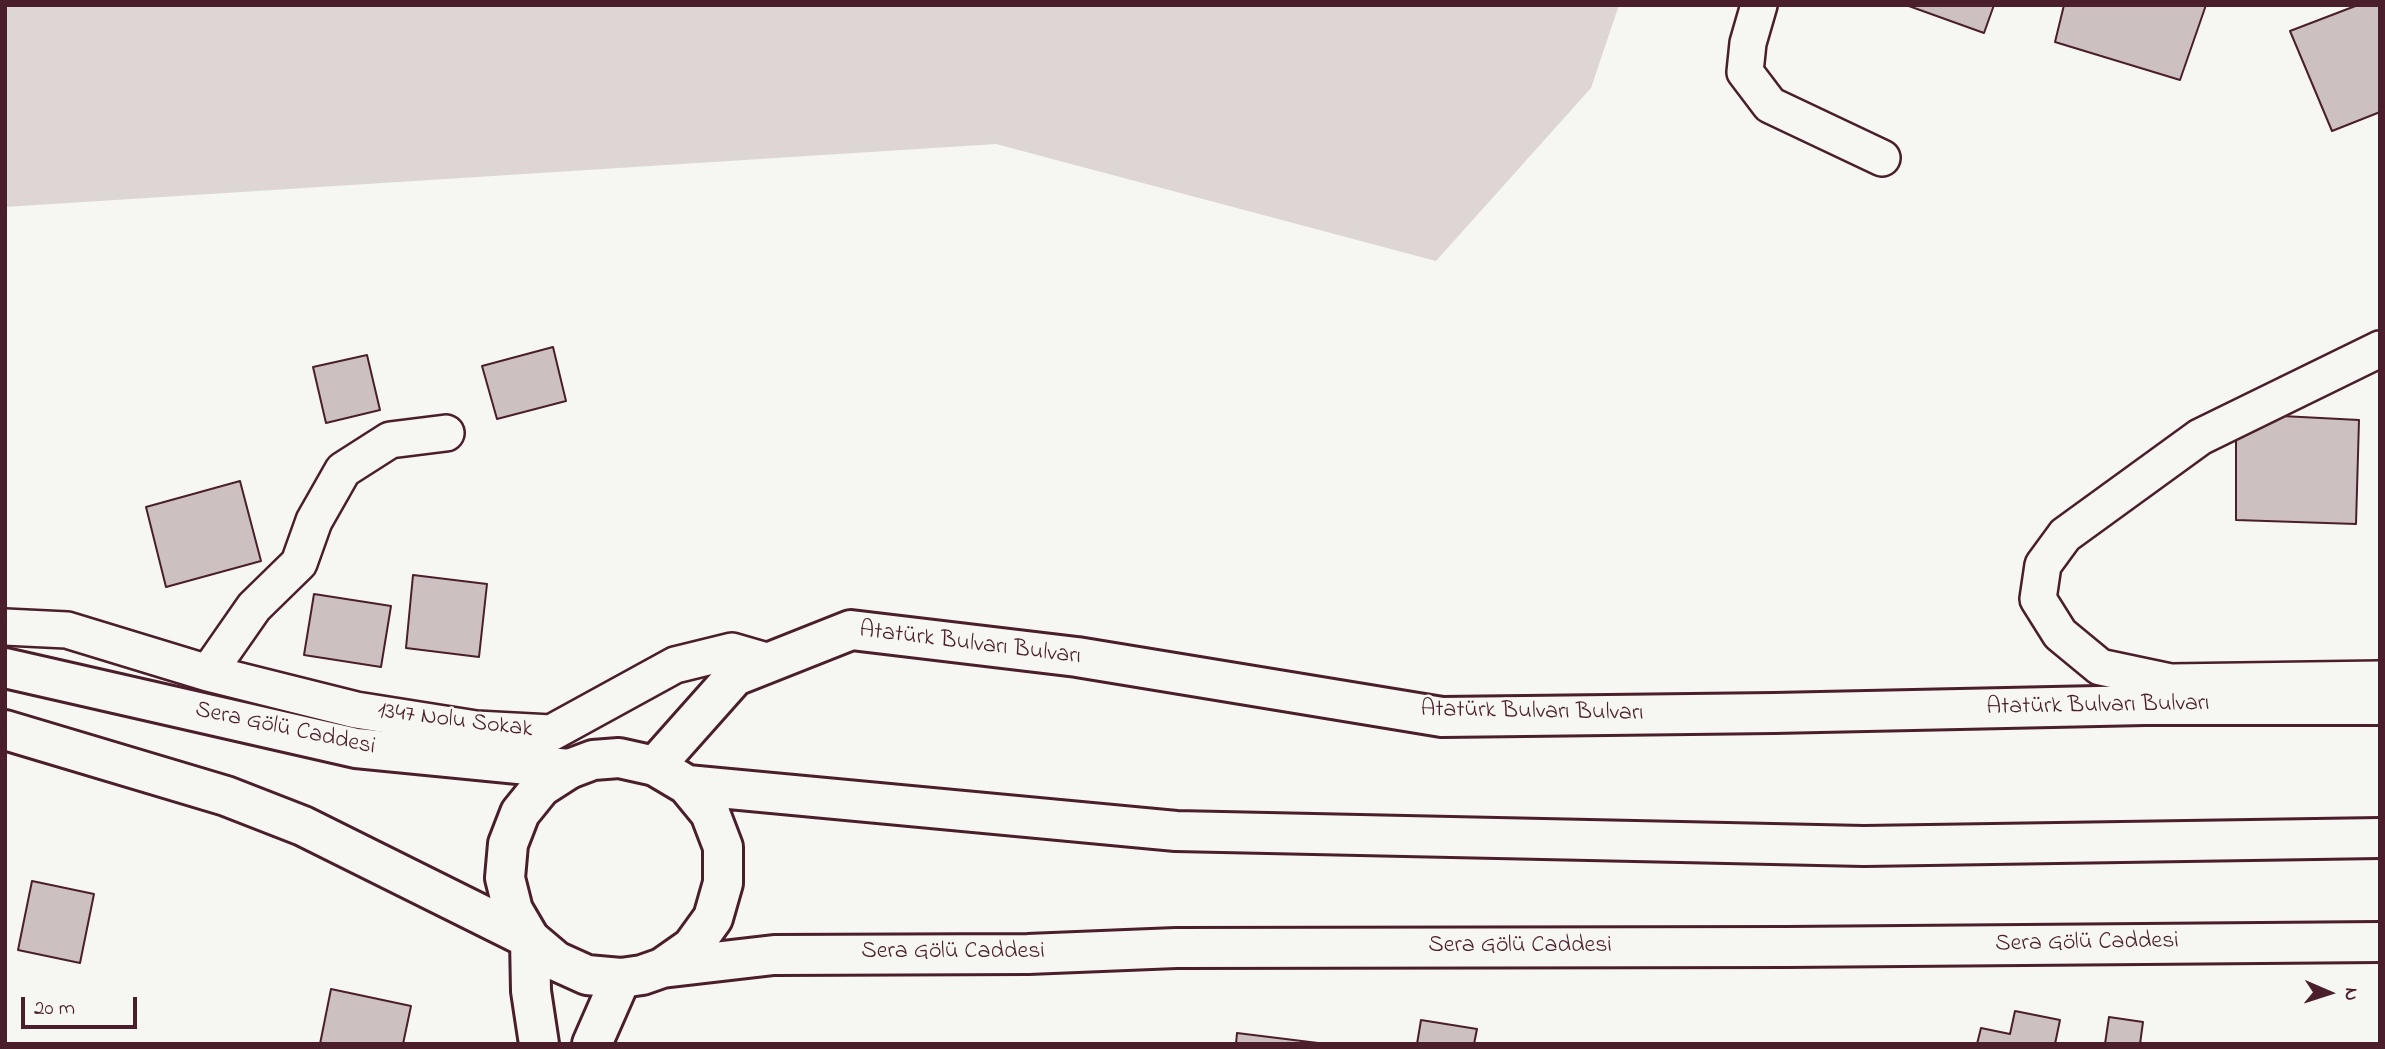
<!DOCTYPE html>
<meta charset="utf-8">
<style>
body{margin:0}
#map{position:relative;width:2385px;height:1049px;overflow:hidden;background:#f6f6f2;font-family:"Indie Flower",sans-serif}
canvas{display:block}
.frame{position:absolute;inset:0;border:7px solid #4a1f2b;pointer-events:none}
.north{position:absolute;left:2294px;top:958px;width:70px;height:70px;-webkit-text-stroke:5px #f6f6f2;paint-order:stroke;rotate:93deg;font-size:19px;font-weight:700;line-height:28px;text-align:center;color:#4a1f2b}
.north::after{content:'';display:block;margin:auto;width:24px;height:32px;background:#4a1f2b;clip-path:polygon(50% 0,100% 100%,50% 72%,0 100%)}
.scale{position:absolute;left:21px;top:997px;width:116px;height:32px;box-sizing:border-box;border:4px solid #4a1f2b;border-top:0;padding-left:9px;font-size:21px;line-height:24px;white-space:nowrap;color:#4a1f2b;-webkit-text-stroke:5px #f6f6f2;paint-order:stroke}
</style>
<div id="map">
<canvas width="2385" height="1049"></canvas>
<div class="frame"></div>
<div class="north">N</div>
<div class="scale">20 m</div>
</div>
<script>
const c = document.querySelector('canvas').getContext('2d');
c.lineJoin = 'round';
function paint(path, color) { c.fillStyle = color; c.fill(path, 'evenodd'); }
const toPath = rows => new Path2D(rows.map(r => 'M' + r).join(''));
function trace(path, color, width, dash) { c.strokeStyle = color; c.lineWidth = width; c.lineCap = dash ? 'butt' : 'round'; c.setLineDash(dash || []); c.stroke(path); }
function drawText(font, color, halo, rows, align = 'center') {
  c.font = font + ' "Indie Flower",sans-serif'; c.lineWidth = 5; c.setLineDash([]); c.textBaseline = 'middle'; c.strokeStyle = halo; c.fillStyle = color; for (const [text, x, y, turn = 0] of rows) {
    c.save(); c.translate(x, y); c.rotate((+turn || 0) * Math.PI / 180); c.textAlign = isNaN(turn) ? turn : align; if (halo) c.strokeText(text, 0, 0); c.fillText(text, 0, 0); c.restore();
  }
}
const green = toPath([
 [5,5,1619,5,1591,88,1436,261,996,144,5,207]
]);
const building = toPath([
 [1906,5,1994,5,1984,33,1906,5],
 [2064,5,2206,5,2180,80,2055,42,2064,5],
 [2358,5,2380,5,2380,112,2332,131,2290,31,2358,5],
 [553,347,566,401,497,419,482,366,553,347],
 [367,355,380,410,326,423,313,367,367,355],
 [2263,415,2359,420,2356,524,2236,520,2236,433,2263,415],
 [240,481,261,561,166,587,146,507,240,481],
 [413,575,487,584,479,657,406,648,413,575],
 [314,594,391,606,381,667,304,655,314,594],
 [32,881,94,894,80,963,18,950,32,881],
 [331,989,411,1006,403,1044,320,1044,331,989],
 [2015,1011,2060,1020,2055,1044,1977,1044,1981,1028,2010,1034,2015,1011],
 [2109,1017,2143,1022,2140,1044,2105,1044,2109,1017],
 [1421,1020,1477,1029,1474,1044,1417,1044,1421,1020],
 [1237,1033,1318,1043,1317,1044,1236,1044,1237,1033]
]);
const street = toPath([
 [1759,5,1748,43,1745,72,1770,105,1882,158],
 [2380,349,2200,437,2065,535,2043,565,2038,599,2060,634,2100,667,2171,682,2380,679],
 [5,627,67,630,208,673,356,710,476,729,551,733,675,665,732,651,770,662],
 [208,673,254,607,299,563,314,521,343,470,390,440,446,433]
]);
const secondary = toPath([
 [5,668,356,748,569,769],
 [5,730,226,796,303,826,530,939,531,991,539,1044],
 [655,766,735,676,851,630,1077,657,1442,717,1774,713,2145,705,2380,705],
 [592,1044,621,978]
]);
const primary = toPath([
 [687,785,1176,831,1864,846,2380,838],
 [662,968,692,947,713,918,723,883,723,847,710,813,687,785,655,766,619,758,593,760,569,769,541,787,520,813,508,844,505,878,513,910,530,939,556,961,587,975,621,978,642,975,662,968,774,955,1028,954,1176,948,1787,947,2380,942]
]);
const streetNames = [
 ["Atatürk Bulvarı Bulvarı",970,645,7],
 ["Atatürk Bulvarı Bulvarı",2098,707,-1],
 ["Atatürk Bulvarı Bulvarı",1532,713,1],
 ["1347 Nolu Sokak",455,722,7],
 ["Sera Gölü Caddesi",285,730,12],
 ["Sera Gölü Caddesi",2087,944,-1],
 ["Sera Gölü Caddesi",1520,947],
 ["Sera Gölü Caddesi",953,953]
];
paint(green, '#ddd6d5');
paint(building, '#ccc1c0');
trace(building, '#4a1f2b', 2);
trace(street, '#4a1f2b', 40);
trace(secondary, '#4a1f2b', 44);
trace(primary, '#4a1f2b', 44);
trace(street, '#f6f6f2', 35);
trace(secondary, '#f6f6f2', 38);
trace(primary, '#f6f6f2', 38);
drawText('24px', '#4a1f2b', '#f6f6f2', streetNames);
</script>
